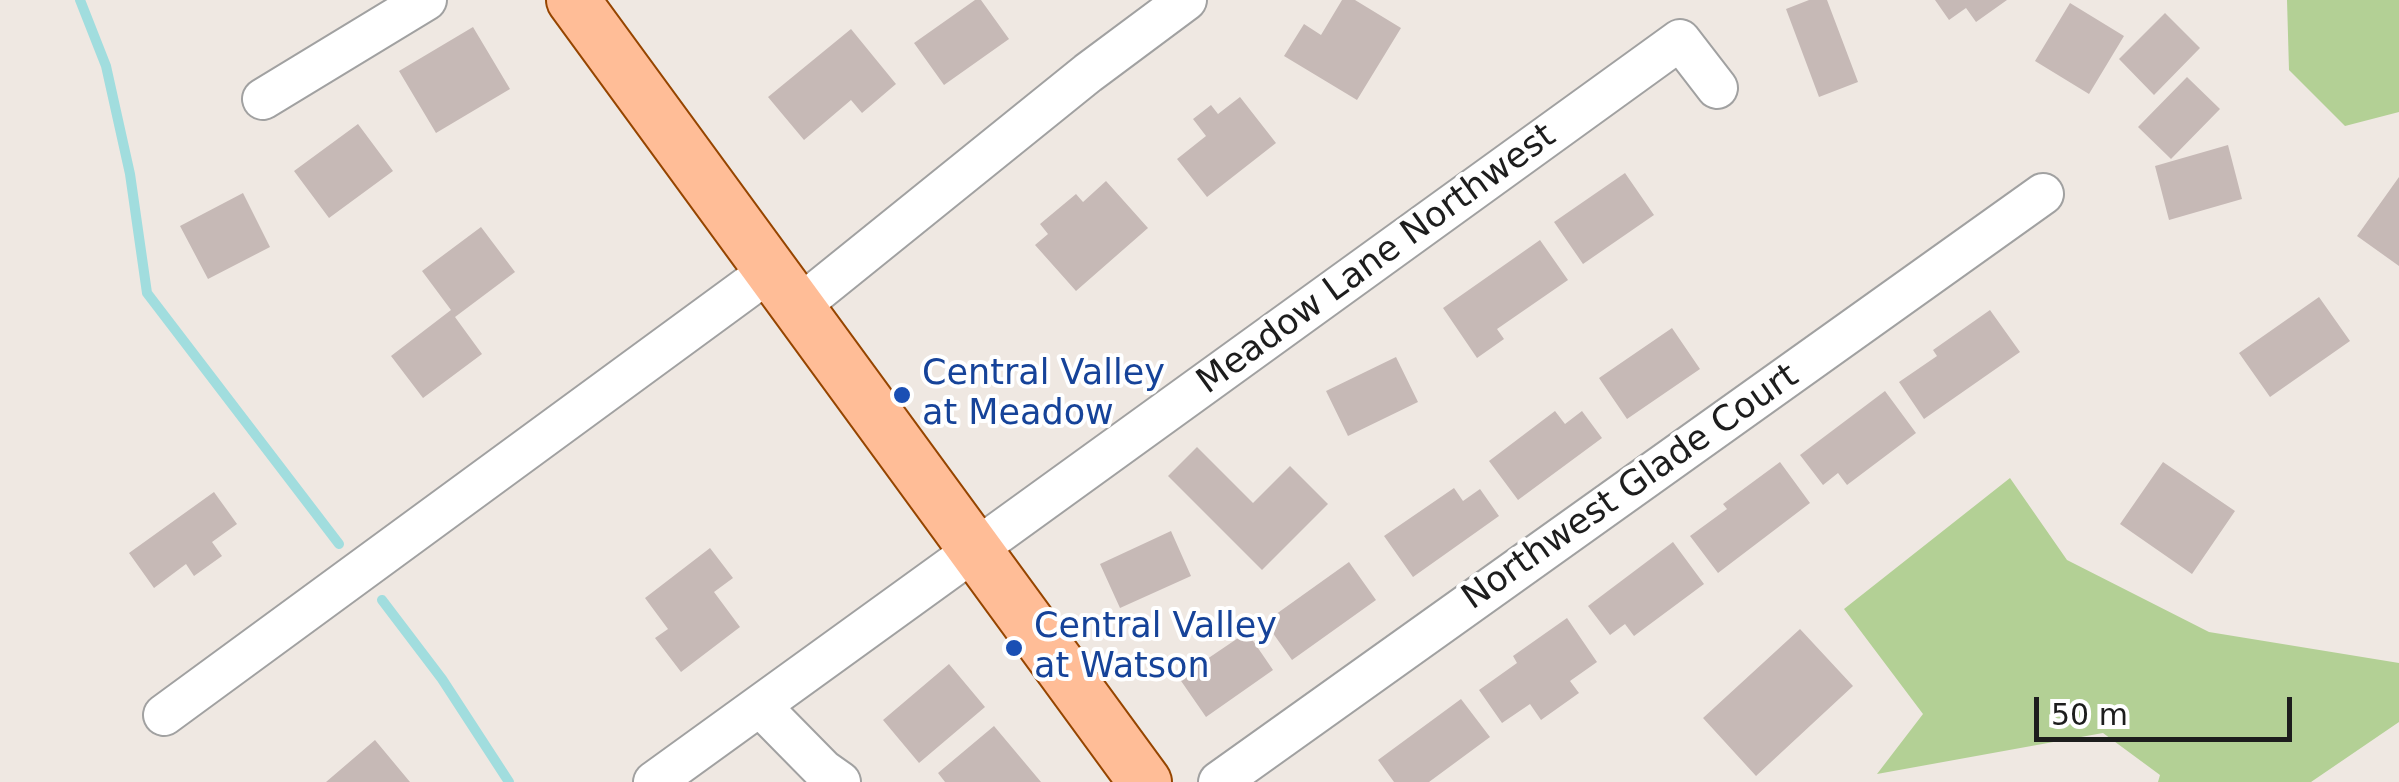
<!DOCTYPE html>
<style>
body{margin:0}
#map{position:relative;width:2399px;height:782px;overflow:hidden;background:#efe8e2;font-family:"DejaVu Sans",sans-serif}
canvas{display:block}
.scale{position:absolute;left:2034px;top:697px;width:258px;height:45px;box-sizing:border-box;border:5px solid #1d1d1d;border-top:0;padding-left:12px;font-size:30px;line-height:35px;white-space:nowrap;color:#1d1d1d;-webkit-text-stroke:8px #fff;paint-order:stroke}
</style>
<div id="map">
<canvas width="2399" height="782"></canvas>
<div class="scale">50 m</div>
</div>
<script>
const c = document.querySelector('canvas').getContext('2d');
c.lineJoin = 'round';
function paint(path, color) { c.fillStyle = color; c.fill(path, 'evenodd'); }
const toPath = rows => new Path2D(rows.map(r => 'M' + r).join(''));
function trace(path, color, width, dash) { c.strokeStyle = color; c.lineWidth = width; c.lineCap = dash ? 'butt' : 'round'; c.setLineDash(dash || []); c.stroke(path); }
function drawText(font, color, halo, rows, align = 'center') {
  c.font = font + ' "DejaVu Sans",sans-serif'; c.lineWidth = 8; c.setLineDash([]); c.textBaseline = 'middle'; c.strokeStyle = halo; c.fillStyle = color; for (const [text, x, y, turn = 0] of rows) {
    c.save(); c.translate(x, y); c.rotate((+turn || 0) * Math.PI / 180); c.textAlign = isNaN(turn) ? turn : align; if (halo) c.strokeText(text, 0, 0); c.fillText(text, 0, 0); c.restore();
  }
}
const forest = toPath([
 [2287,0,2399,0,2399,112,2345,126,2289,70],
 [2010,478,2067,560,2209,632,2399,663,2399,722,2311,782,2158,782,2160,775,2103,733,1877,774,1923,714,1844,609]
]);
const stream = toPath([
 [80,0,106,66,130,174,147,293,339,544],
 [382,600,442,679,509,782]
]);
const building = toPath([
 [975,0,981,0,1009,39,944,85,914,43],
 [1342,0,1355,0,1401,28,1357,100,1284,56,1304,24,1321,35],
 [1809,0,1827,0,1858,82,1819,97,1786,9],
 [1935,0,2007,0,1976,22,1966,8,1949,20],
 [2070,3,2124,36,2089,94,2035,61],
 [2165,13,2200,48,2154,95,2119,59],
 [473,27,510,89,436,133,399,71],
 [851,29,896,84,862,113,851,100,804,140,768,97],
 [2187,77,2220,109,2171,159,2138,127],
 [1240,97,1276,143,1207,197,1177,159,1206,136,1193,119,1211,105,1218,114],
 [358,124,393,171,329,218,294,171],
 [2228,145,2242,199,2169,220,2155,166],
 [1625,173,1654,215,1583,264,1554,222],
 [2399,177,2399,266,2357,236],
 [1106,181,1148,228,1076,291,1035,245,1048,234,1040,224,1076,194,1083,202],
 [243,193,270,247,208,279,180,226],
 [481,227,515,272,455,317,482,354,423,398,391,356,451,310,422,271],
 [1540,240,1568,280,1497,329,1504,339,1477,358,1443,308],
 [2319,297,2350,341,2270,397,2239,353],
 [1990,310,2020,352,1924,419,1899,382,1937,356,1933,350],
 [1672,328,1700,369,1627,419,1599,378],
 [1396,357,1418,402,1348,436,1326,391],
 [1885,391,1916,433,1847,485,1838,473,1823,485,1800,455],
 [1555,411,1565,424,1582,411,1602,438,1518,500,1489,461],
 [1197,447,1253,503,1290,466,1328,504,1262,570,1168,476],
 [1780,462,1810,503,1718,573,1690,536,1727,509,1723,504],
 [2163,462,2235,511,2192,574,2120,524],
 [1454,488,1463,501,1480,489,1499,516,1413,577,1384,536],
 [214,492,237,524,212,542,222,556,194,576,186,564,154,588,129,553],
 [1171,531,1191,576,1120,608,1100,564],
 [1673,542,1704,584,1634,636,1625,624,1610,635,1588,606],
 [710,548,733,578,714,592,740,627,681,672,655,638,668,629,645,598],
 [1349,562,1376,600,1292,660,1265,622],
 [1567,618,1597,662,1570,681,1579,693,1541,720,1530,704,1502,723,1479,690,1517,663,1513,656],
 [1800,629,1853,686,1756,776,1703,718],
 [1247,632,1273,670,1206,717,1179,678],
 [949,664,985,707,919,763,883,720],
 [1461,699,1490,737,1429,782,1394,782,1378,760],
 [994,726,1041,782,945,782,938,773],
 [375,740,410,782,326,782]
]);
const minor = toPath([
 [263,99,426,0],
 [798,307,1088,73,1186,0],
 [760,706,823,770,840,782],
 [164,715,771,270],
 [654,782,1680,40,1717,88],
 [1219,782,2043,194]
]);
const major = toPath([
 [573,0,1145,782]
]);
const markers = [
 [902,395,10,"#1a4fb4"],
 [1014,648,10,"#1a4fb4"]
];
const streetNames = [
 ["Meadow Lane Northwest",1377,260,-36],
 ["Northwest Glade Court",1631,488,-35]
];
const transitNames = [
 ["Central Valley",922,375],
 ["at Meadow",922,415],
 ["Central Valley",1034,628],
 ["at Watson",1034,668]
];
paint(forest, '#b3d095');
trace(stream, '#a1ddde', 10);
paint(building, '#c6b9b6');
trace(minor, '#a1a1a1', 44);
trace(major, '#964500', 56);
trace(minor, '#fff', 40);
trace(major, '#ffbd97', 52);
for (const [x, y, r, color] of markers) { const dot = new Path2D(); dot.arc(x, y, r, 0, 2 * Math.PI); c.fillStyle = color; c.fill(dot); trace(dot, '#fff', 4); }
drawText('35px', '#1d1d1d', '#fff', streetNames);
drawText('35px', '#164399', '#fff', transitNames, 'left');
</script>
